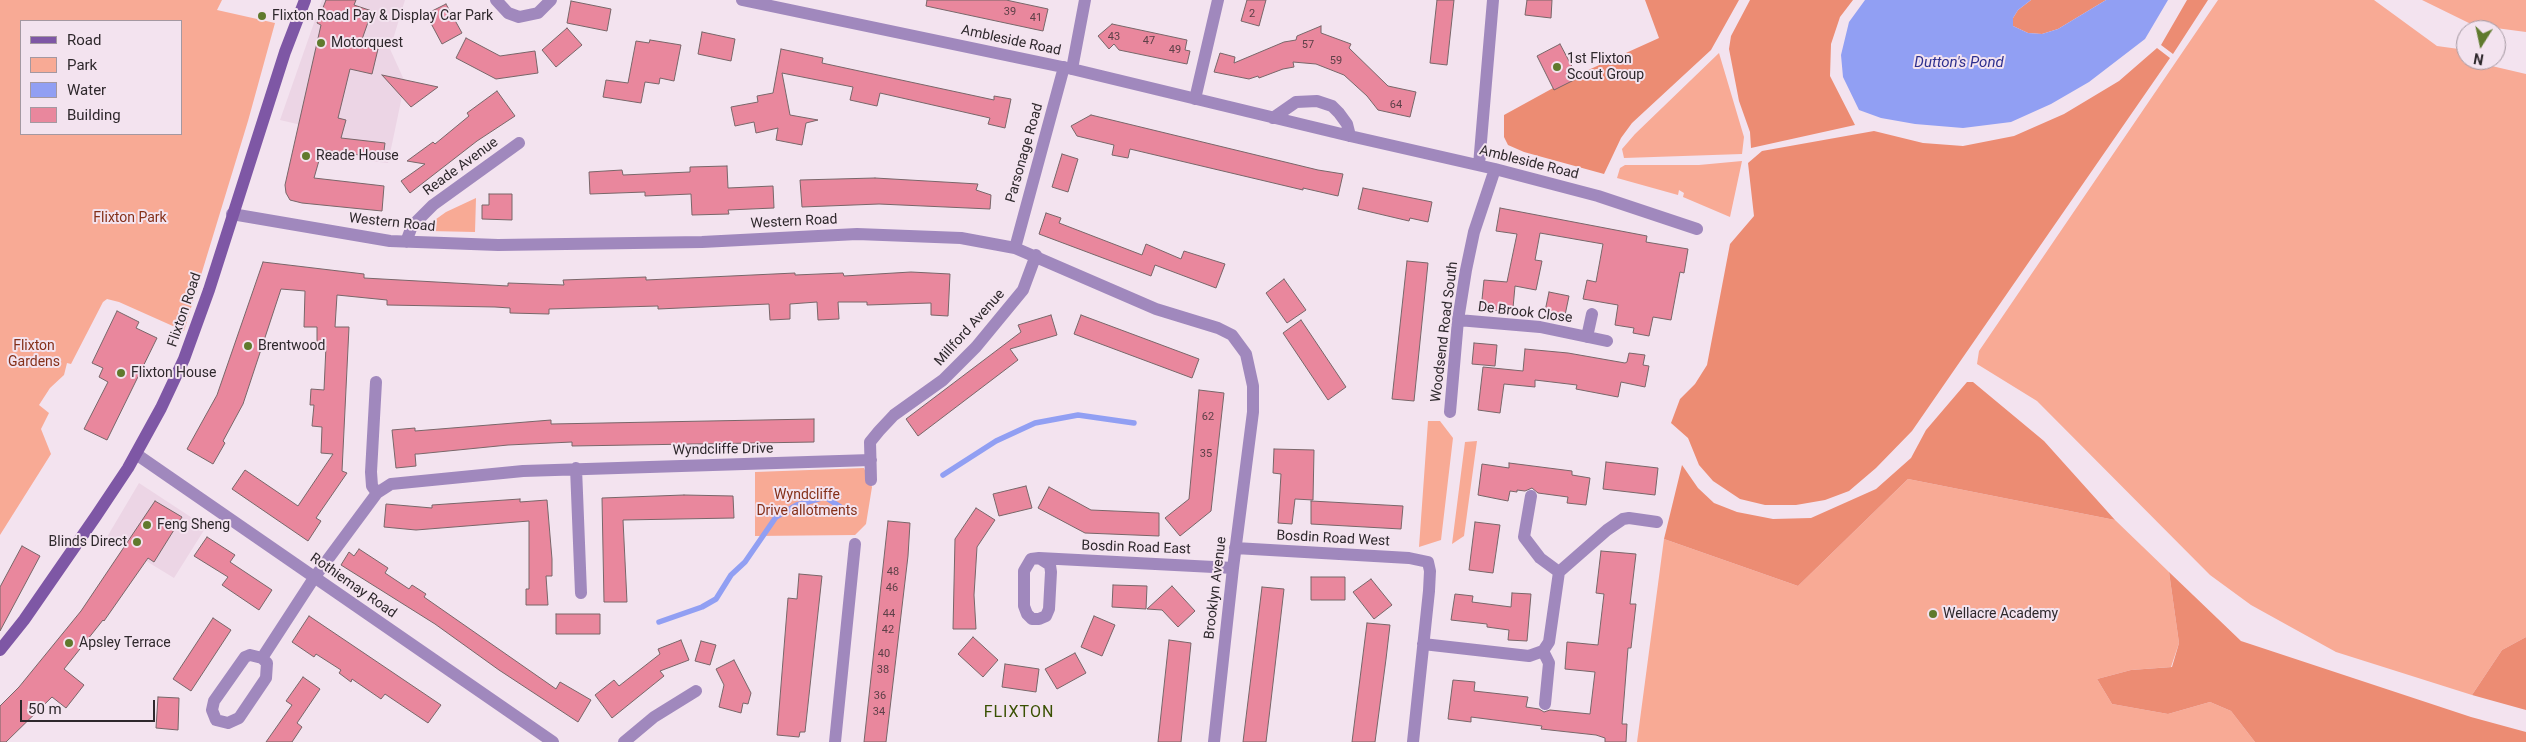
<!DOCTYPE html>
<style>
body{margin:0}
#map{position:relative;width:2526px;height:742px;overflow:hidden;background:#f3e3ef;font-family:Roboto,sans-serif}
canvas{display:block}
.legend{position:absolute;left:20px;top:20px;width:162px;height:115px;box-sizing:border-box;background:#f3e3ef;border:1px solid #a498a1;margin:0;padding:6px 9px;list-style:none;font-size:15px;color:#2e282c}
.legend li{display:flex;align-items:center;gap:10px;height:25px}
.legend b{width:25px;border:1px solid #a498a1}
.north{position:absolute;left:2456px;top:20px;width:50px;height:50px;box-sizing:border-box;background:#f3e3ef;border:1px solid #a498a1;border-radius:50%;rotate:190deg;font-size:14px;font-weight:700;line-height:20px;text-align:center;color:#2e282c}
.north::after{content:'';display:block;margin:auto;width:18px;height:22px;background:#5f7a2d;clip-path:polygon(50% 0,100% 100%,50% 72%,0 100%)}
.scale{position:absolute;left:20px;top:700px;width:135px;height:22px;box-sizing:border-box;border:2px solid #2e282c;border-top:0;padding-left:6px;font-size:15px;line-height:18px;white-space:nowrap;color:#2e282c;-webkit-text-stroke:4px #f3e3ef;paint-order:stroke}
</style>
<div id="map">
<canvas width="2526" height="742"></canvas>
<ul class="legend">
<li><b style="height:6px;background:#7e57a5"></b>Road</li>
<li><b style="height:14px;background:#f8aa95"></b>Park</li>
<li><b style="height:14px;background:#919ff3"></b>Water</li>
<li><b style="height:14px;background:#e9879d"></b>Building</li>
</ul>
<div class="north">N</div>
<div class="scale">50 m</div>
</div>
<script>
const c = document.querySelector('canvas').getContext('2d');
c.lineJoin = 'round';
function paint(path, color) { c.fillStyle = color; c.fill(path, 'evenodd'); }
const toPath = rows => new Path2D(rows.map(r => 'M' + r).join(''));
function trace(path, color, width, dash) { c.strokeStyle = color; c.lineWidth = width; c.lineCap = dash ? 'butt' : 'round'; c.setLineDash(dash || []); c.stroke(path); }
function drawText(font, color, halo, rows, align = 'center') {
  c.font = font + ' Roboto,sans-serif'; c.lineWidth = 4; c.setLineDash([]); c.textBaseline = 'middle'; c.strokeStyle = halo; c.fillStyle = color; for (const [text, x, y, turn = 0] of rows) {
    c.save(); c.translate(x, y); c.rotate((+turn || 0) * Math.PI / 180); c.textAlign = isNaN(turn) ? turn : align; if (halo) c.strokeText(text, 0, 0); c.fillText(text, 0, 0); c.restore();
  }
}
const built = toPath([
 [322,0,405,0,390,49,405,82,388,163,327,156,331,132,280,120],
 [139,483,206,527,174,578,107,537]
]);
const green = toPath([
 [0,0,222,0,217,10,275,23,248,121,184,331,119,302,107,299,103,302,71,364,67,363,64,375,50,388,39,405,49,413,41,429,51,454,0,535],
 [21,21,181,21,181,134,21,134],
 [2218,0,2374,0,2437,46,2466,50,2466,60,2526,74,2526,637,2502,650,2472,695,2336,652,2251,605,2210,575,2037,401,1977,364,1979,351],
 [2422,0,2526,0,2526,32,2473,25],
 [1719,53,1744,137,1742,154,1624,158,1622,149,1635,134],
 [1742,161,1730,217,1683,197,1684,193,1679,190,1678,195,1617,178,1620,168,1625,165,1699,165],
 [476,198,475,232,429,231,432,222,446,212],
 [1428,421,1440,421,1453,438,1441,540,1419,547],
 [1477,441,1464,536,1452,544,1465,442],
 [864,468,872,487,866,524,855,535,755,536,755,472],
 [1908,479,2115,520,2169,572,2179,643,2171,667,2131,670,2097,679,2112,704,2168,714,2210,702,2231,711,2255,742,1637,742,1664,539,1798,586]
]);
const forest = toPath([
 [1645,0,1739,0,1711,50,1632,123,1621,138,1604,174,1524,152,1508,145,1504,137,1504,115,1575,76,1659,38],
 [1750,0,1853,0,1840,17,1831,44,1830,76,1855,125,1751,148,1750,132,1739,101,1729,49,1731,36],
 [2031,0,2106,0,2058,29,2042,34,2028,33,2013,26,2013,18,2018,10],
 [2187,0,2208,0,2173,54,2161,45],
 [2157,48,2170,58,1912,431,1876,468,1849,491,1825,500,1796,505,1765,505,1740,499,1713,481,1699,465,1688,438,1671,423,1680,399,1695,384,1707,365,1730,244,1754,216,1748,163,1762,151,1874,131,1923,143,1963,146,2014,136,2064,114,2119,81],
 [1967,382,1973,382,2044,441,2115,520,1908,479,1798,586,1664,539,1682,465,1698,488,1714,503,1737,512,1773,519,1811,518,1876,489,1911,458,1926,430],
 [2169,572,2241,641,2471,717,2526,732,2526,742,2255,742,2231,711,2210,702,2168,714,2112,704,2097,679,2131,670,2172,667,2179,643],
 [2526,637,2526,710,2472,695,2502,650]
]);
const water = toPath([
 [1865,0,2031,0,2018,10,2013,18,2013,26,2028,33,2042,34,2058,29,2106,0,2168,0,2145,39,2089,82,2051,104,2011,122,1963,128,1915,124,1881,118,1859,110,1843,77,1841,55,1849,22]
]);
const stream = toPath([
 [943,475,996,441,1035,423,1078,415,1134,423],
 [659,622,702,607,716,599,731,575,745,562,776,517,797,505,825,497,842,508]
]);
const building = toPath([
 [326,0,356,0,354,5,372,11,360,45,378,49,372,74,350,69,338,118,346,120,341,138,385,143,383,158,322,150,314,178,384,186,382,211,302,203,290,200,286,193,285,185,321,25,317,23,326,0],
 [927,0,1006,0,1048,9,1043,31,926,6,927,0],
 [1247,0,1266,0,1259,26,1241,21,1247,0],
 [1437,0,1454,0,1447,65,1430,63,1437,0],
 [1527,0,1552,0,1551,18,1525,15,1527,0],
 [571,1,611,9,607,31,567,23,571,1],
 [446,4,462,33,442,44,426,14,446,4],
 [1112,24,1187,40,1185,50,1190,51,1187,64,1119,50,1114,44,1109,49,1098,36,1112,24],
 [1321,26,1321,33,1351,44,1349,48,1388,86,1416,92,1410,117,1378,110,1367,96,1344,75,1316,64,1293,62,1294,67,1283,69,1259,78,1258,76,1249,79,1214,72,1220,53,1235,57,1234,63,1284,42,1296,40,1297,36,1321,26],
 [567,28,582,45,556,67,542,50,567,28],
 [702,32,735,39,731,61,698,54,702,32],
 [466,38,500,56,535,51,538,73,496,79,456,58,466,38],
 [650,40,681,45,674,81,660,78,659,84,645,82,641,103,603,97,606,80,628,83,636,41,649,43,650,40],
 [1560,44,1578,78,1554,90,1537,56,1560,44],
 [781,49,823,58,822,63,994,100,994,96,1011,99,1005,128,988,124,990,118,880,93,877,106,850,100,853,87,782,73,790,115,818,120,806,123,802,145,776,140,778,128,756,133,754,122,735,126,731,107,758,102,757,96,773,93,781,49],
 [382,75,438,87,411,107,382,75],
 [497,91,515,116,477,141,410,193,401,181,425,164,407,161,433,142,435,144,469,116,467,113,497,91],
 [1091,115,1318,170,1343,174,1338,196,1303,188,1303,190,1130,149,1128,158,1112,155,1114,145,1077,136,1071,126,1091,115],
 [1062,154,1078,159,1068,192,1052,187,1062,154],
 [727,166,728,188,773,186,774,208,728,210,729,214,692,215,691,194,645,196,645,192,590,194,589,172,622,170,623,175,690,172,690,167,727,166],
 [875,178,978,184,976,190,991,195,990,209,879,204,802,207,800,180,875,178],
 [1363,188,1432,202,1428,222,1410,218,1409,221,1358,209,1363,188],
 [489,194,512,194,512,220,482,219,482,205,489,205,489,194],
 [1500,208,1647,236,1646,242,1688,249,1684,273,1680,272,1671,320,1653,317,1649,336,1633,333,1634,328,1615,325,1618,305,1583,299,1587,280,1596,282,1603,244,1540,233,1535,260,1542,261,1536,290,1515,286,1513,308,1503,306,1502,311,1481,309,1484,280,1507,282,1517,234,1496,231,1500,208],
 [1046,213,1061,218,1059,223,1142,255,1146,244,1181,259,1184,251,1225,264,1216,288,1155,265,1151,276,1039,234,1046,213],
 [1407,261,1428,263,1414,401,1392,399,1407,261],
 [263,262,364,274,364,278,508,286,508,283,564,285,563,280,646,277,646,280,795,273,795,275,843,273,844,276,911,272,950,274,948,316,931,315,931,303,867,305,867,302,838,302,839,319,818,320,817,302,790,304,790,319,770,320,769,304,658,309,658,306,549,309,549,314,510,313,510,308,495,307,387,305,387,300,337,295,335,327,349,327,342,471,347,473,316,518,321,521,308,541,232,489,245,470,298,506,333,454,321,453,322,427,312,426,314,405,310,405,311,389,324,390,326,346,317,346,317,327,304,327,305,291,281,289,243,404,223,441,225,443,213,464,187,449,217,395,263,262],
 [1284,279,1306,310,1287,323,1266,293,1284,279],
 [1549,292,1569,296,1564,320,1544,316,1549,292],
 [117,311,139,322,136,328,157,338,107,440,84,429,108,382,99,377,103,368,92,363,117,311],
 [1051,315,1057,335,1010,349,1018,360,918,436,906,419,1021,332,1018,325,1051,315],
 [1081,315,1199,359,1192,378,1074,334,1081,315],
 [1301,320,1346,387,1328,400,1283,333,1301,320],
 [1474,343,1497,345,1495,366,1472,364,1474,343],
 [1525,349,1568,353,1625,363,1627,362,1629,353,1645,355,1643,365,1649,366,1645,387,1621,382,1618,397,1576,389,1577,385,1535,380,1535,387,1504,384,1500,413,1478,410,1483,367,1523,371,1525,349],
 [1199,390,1224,393,1211,511,1180,536,1165,518,1189,499,1199,390],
 [814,419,814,442,572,446,572,442,508,445,418,454,415,454,416,466,396,468,392,430,415,428,415,431,551,420,551,424,814,419],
 [1274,449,1314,450,1313,500,1295,499,1292,524,1278,523,1281,474,1273,473,1274,449],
 [1606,462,1658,468,1655,495,1603,489,1606,462],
 [1509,463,1572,471,1572,475,1590,478,1586,505,1567,503,1568,497,1538,493,1532,488,1525,491,1517,490,1517,492,1510,491,1508,501,1478,495,1482,464,1509,468,1509,463],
 [1026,486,1032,508,999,516,993,494,1026,486],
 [1049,487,1091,510,1159,513,1159,536,1085,533,1038,508,1049,487],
 [684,495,733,496,734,518,623,520,627,602,604,602,602,498,684,495],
 [520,499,520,502,547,500,552,559,552,576,546,576,548,605,526,605,526,589,529,589,529,521,416,530,384,527,386,504,432,508,432,505,520,499],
 [155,501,182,517,154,562,148,558,104,621,103,620,64,669,84,685,66,708,52,697,6,742,0,742,0,706,19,687,81,611,155,501],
 [1311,501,1403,506,1401,529,1311,524,1311,501],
 [976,508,995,520,977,547,974,595,976,629,953,629,955,539,976,508],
 [888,521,910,523,908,556,886,742,864,742,888,521],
 [1475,522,1500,525,1493,573,1469,570,1475,522],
 [207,537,235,555,230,562,272,590,259,610,222,585,228,577,194,556,207,537],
 [22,546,40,556,0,631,0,587,22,546],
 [359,549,388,568,385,573,409,589,412,585,426,594,424,597,556,689,560,682,591,700,578,722,499,670,435,624,341,565,349,552,354,556,359,549],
 [1601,551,1636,554,1630,604,1636,604,1631,648,1628,648,1622,724,1627,724,1626,742,1605,742,1605,738,1596,735,1541,729,1542,726,1471,717,1471,722,1448,719,1453,680,1475,682,1474,691,1528,697,1526,707,1539,709,1544,712,1550,710,1590,714,1595,672,1565,669,1567,642,1598,645,1604,594,1596,593,1601,551],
 [799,574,822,576,805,732,800,732,799,737,777,735,788,598,797,599,799,574],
 [1311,577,1345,577,1345,600,1311,600,1311,577],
 [1371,579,1392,605,1374,619,1353,592,1371,579],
 [1113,585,1147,586,1146,609,1112,607,1113,585],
 [1172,586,1195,611,1178,627,1162,610,1147,609,1172,586],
 [1262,587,1284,589,1270,709,1266,742,1243,742,1262,587],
 [1512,593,1531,594,1527,641,1508,640,1509,630,1487,627,1487,624,1451,620,1455,594,1473,596,1472,602,1511,607,1512,593],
 [556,614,600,614,600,634,556,634,556,614],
 [309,616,441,705,428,723,385,694,381,699,352,679,351,682,339,673,341,670,316,654,314,657,292,642,309,616],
 [1094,616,1115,625,1102,656,1081,647,1094,616],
 [213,618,231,630,191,691,173,679,213,618],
 [1367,623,1390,625,1386,659,1375,742,1352,742,1367,623],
 [973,637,998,660,983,677,958,654,973,637],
 [681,640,689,660,660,671,664,676,612,718,595,695,614,680,619,686,660,654,658,649,681,640],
 [1169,640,1191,643,1181,742,1158,742,1169,640],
 [701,641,716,645,710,665,695,661,701,641],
 [1075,653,1086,673,1057,689,1045,669,1075,653],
 [734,660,751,693,748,704,743,703,741,713,719,707,724,685,716,669,734,660],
 [1005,664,1039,669,1036,692,1002,687,1005,664],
 [303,677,320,689,297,723,302,727,292,742,266,742,292,705,286,701,303,677],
 [158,697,179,698,178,730,156,728,158,697]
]);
const street = toPath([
 [496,0,508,13,519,17,538,13,551,0],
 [742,0,1072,69,1350,136,1495,169,1598,196,1697,229],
 [1072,69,1085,0],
 [1195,99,1218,0],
 [1273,118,1296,102,1317,101,1332,106,1339,113,1347,124,1350,136],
 [1479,165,1493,0],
 [232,214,390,241,498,245,702,242,857,234,961,238,1015,248,1156,309,1218,328,1232,335,1246,354,1253,386,1253,412,1233,568,1214,742],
 [406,242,412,226,433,205,519,143],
 [1015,248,1064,67],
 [1458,320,1540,327,1607,341],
 [1587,337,1592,314],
 [376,382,371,472,372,486,377,493],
 [1450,412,1458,320,1466,270,1474,232,1495,169],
 [136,454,553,742],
 [576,468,581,593],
 [871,480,870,442,879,431,894,415,943,380,976,347,1023,290,1036,255],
 [1531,496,1524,537,1540,558,1559,572],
 [1235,548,1409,558,1428,562,1430,571,1429,591,1413,742],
 [1039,558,1050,565,1051,572,1049,609,1046,616,1039,619,1032,619,1027,614,1024,606,1024,571,1031,559,1039,558,1233,568],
 [1423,644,1529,656,1543,651],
 [250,655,262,658,267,663,266,678,239,718,228,723,216,720,212,710,214,701,245,657,250,655],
 [262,658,314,578,377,493,391,484,523,471,871,460],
 [1545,704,1549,663,1543,651,1549,642,1559,572,1607,530,1623,519,1629,518,1657,522],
 [624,742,654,717,696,691],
 [835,742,855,544]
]);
const secondary = toPath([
 [0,650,24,620,96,516,128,468,161,408,184,359,209,290,285,52,305,0]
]);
const markers = [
 [262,16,5,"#5f7a2d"],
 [321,43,5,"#5f7a2d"],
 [1557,67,5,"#5f7a2d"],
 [306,156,5,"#5f7a2d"],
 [248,346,5,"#5f7a2d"],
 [121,373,5,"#5f7a2d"],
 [147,525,5,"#5f7a2d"],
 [137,542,5,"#5f7a2d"],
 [1933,614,5,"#5f7a2d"],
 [69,643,5,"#5f7a2d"]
];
const numberNames = [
 ["39",1010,12],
 ["2",1252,14],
 ["41",1036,18],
 ["43",1114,37],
 ["47",1149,41],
 ["57",1308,45],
 ["49",1175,50],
 ["59",1336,61],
 ["64",1396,105],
 ["62",1208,417],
 ["35",1206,454],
 ["48",893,572],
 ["46",892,588],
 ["44",889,614],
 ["42",888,630],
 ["40",884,654],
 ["38",883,670],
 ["36",880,696],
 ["34",879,712]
];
const poiNames = [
 ["Flixton Road Pay & Display Car Park",272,16],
 ["Motorquest",331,43],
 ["1st Flixton",1567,59],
 ["Scout Group",1567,75],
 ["Reade House",316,156],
 ["Brentwood",258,346],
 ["Flixton House",131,373],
 ["Feng Sheng",157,525],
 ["Blinds Direct",127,542,"right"],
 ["Wellacre Academy",1943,614],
 ["Apsley Terrace",79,643]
];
const streetNames = [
 ["Ambleside Road",1011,41,12],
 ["Parsonage Road",1025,153,-74],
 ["Ambleside Road",1529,163,14],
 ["Reade Avenue",461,167,-36],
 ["Western Road",794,222,-3],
 ["Western Road",392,223,6],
 ["Flixton Road",185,310,-71],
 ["De Brook Close",1525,313,7],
 ["Millford Avenue",970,328,-48],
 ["Woodsend Road South",1445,332,-83],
 ["Wyndcliffe Drive",723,450,-1],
 ["Bosdin Road West",1333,539,3],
 ["Bosdin Road East",1136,548,2],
 ["Rothiemay Road",353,586,35],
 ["Brooklyn Avenue",1216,588,-83]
];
const parkNames = [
 ["Flixton Park",130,218],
 ["Flixton",34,346],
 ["Gardens",34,362],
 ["Wyndcliffe",807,495],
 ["Drive allotments",807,511]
];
const waterNames = [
 ["Dutton's Pond",1959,63]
];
const quarterNames = [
 ["FLIXTON",1019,713]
];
paint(built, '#ecd5e5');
paint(green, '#f8aa95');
paint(forest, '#ec8c73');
paint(water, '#919ff3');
trace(stream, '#919ff3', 5.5);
paint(building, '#e9879d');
trace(building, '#786669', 1);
trace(street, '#a088bd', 12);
trace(secondary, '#7e57a5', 12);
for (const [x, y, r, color] of markers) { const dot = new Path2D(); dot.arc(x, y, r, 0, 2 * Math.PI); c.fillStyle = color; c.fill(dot); trace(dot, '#f3e3ef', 2); }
drawText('11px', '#5d4048', null, numberNames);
drawText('14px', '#2e282c', '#f3e3ef', poiNames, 'left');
drawText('14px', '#2e282c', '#f3e3ef', streetNames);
drawText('14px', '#853019', '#f3e3ef', parkNames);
drawText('italic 15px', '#2e308e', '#f3e3ef', waterNames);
c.letterSpacing = '1px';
drawText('16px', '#395002', '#f3e3ef', quarterNames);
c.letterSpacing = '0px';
</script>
